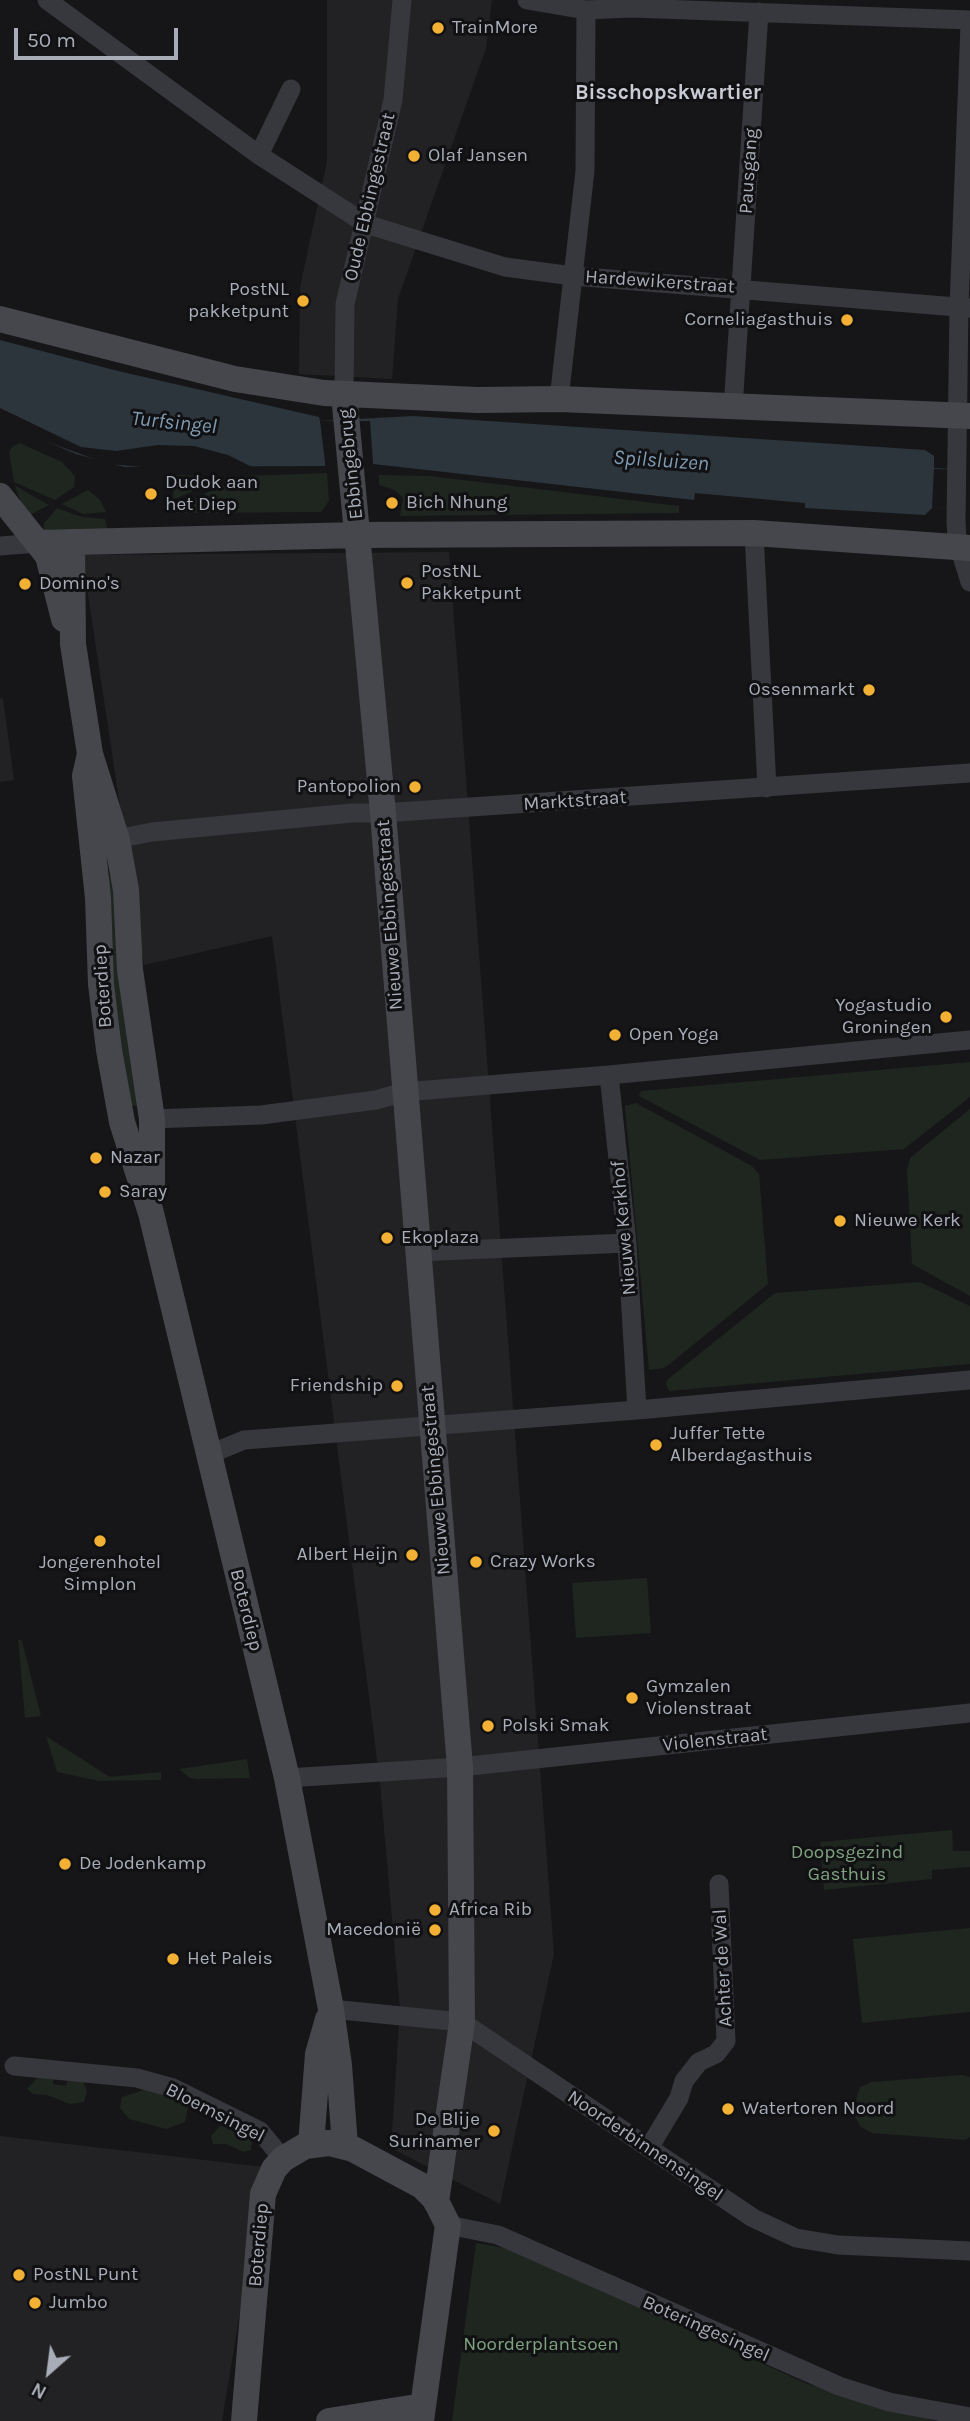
<!DOCTYPE html>
<meta charset="utf-8">
<style>
body{margin:0}
#map{position:relative;width:970px;height:2421px;overflow:hidden;background:#161618;font-family:Karla,sans-serif}
canvas{display:block}
.north{position:absolute;left:14px;top:2337px;width:70px;height:70px;-webkit-text-stroke:5px #111113;paint-order:stroke;rotate:208deg;font-size:19px;font-weight:700;line-height:28px;text-align:center;color:#a8adb8}
.north::after{content:'';display:block;margin:auto;width:24px;height:32px;background:#a8adb8;clip-path:polygon(50% 0,100% 100%,50% 72%,0 100%)}
.scale{position:absolute;left:14px;top:28px;width:164px;height:32px;box-sizing:border-box;border:4px solid #a8adb8;border-top:0;padding-left:9px;font-size:21px;line-height:24px;white-space:nowrap;color:#a8adb8;-webkit-text-stroke:5px #111113;paint-order:stroke}
</style>
<div id="map">
<canvas width="970" height="2421"></canvas>
<div class="north">N</div>
<div class="scale">50 m</div>
</div>
<script>
const c = document.querySelector('canvas').getContext('2d');
c.lineJoin = 'round';
function paint(path, color) { c.fillStyle = color; c.fill(path, 'evenodd'); }
const toPath = rows => new Path2D(rows.map(r => 'M' + r).join(''));
function trace(path, color, width, dash) { c.strokeStyle = color; c.lineWidth = width; c.lineCap = dash ? 'butt' : 'round'; c.setLineDash(dash || []); c.stroke(path); }
function drawText(font, color, halo, rows, align = 'center') {
  c.font = font + ' Karla,sans-serif'; c.lineWidth = 6; c.setLineDash([]); c.textBaseline = 'middle'; c.strokeStyle = halo; c.fillStyle = color; for (const [text, x, y, turn = 0] of rows) {
    c.save(); c.translate(x, y); c.rotate((+turn || 0) * Math.PI / 180); c.textAlign = isNaN(turn) ? turn : align; if (halo) c.strokeText(text, 0, 0); c.fillText(text, 0, 0); c.restore();
  }
}
const built = toPath([
 [327,0,492,0,486,48,398,299,392,379,299,374,300,287,327,161],
 [449,552,554,1954,500,2204,391,2148,400,2009,380,1783,272,936,144,965,82,555],
 [3,698,14,780,0,782,0,699],
 [0,2136,264,2167,222,2421,0,2421]
]);
const green = toPath([
 [20,443,62,462,75,476,74,487,55,500,14,482,9,452,13,446],
 [327,473,329,501,321,512,175,513,177,507,243,476],
 [174,475,206,476,208,477,199,488,173,500],
 [379,475,430,476,679,506,679,513,400,516,403,498,395,490,379,485],
 [15,485,31,495,49,505,30,515,22,506],
 [88,490,100,500,106,512,83,514,62,504],
 [57,508,82,517,105,519,108,533,43,532,44,523],
 [108,876,113,877,143,1105,126,1107,103,879],
 [970,1062,970,1097,904,1149,760,1160,639,1096,641,1091],
 [636,1103,752,1166,759,1174,768,1284,666,1367,658,1369,649,1370,625,1106],
 [970,1109,970,1296,912,1264,907,1170,910,1158],
 [920,1282,970,1306,970,1364,669,1391,666,1384,667,1380,775,1293],
 [647,1578,651,1633,576,1638,572,1583],
 [18,1639,22,1641,41,1716,25,1718],
 [46,1736,110,1777,161,1772,161,1780,99,1781,57,1772],
 [247,1759,250,1778,198,1779,190,1778,179,1769],
 [952,1830,953,1851,970,1851,970,1867,932,1870,932,1879,824,1890,820,1842],
 [970,1928,970,2012,862,2023,853,1939],
 [54,2075,53,2084,66,2086,69,2077,83,2081,87,2091,84,2102,70,2104,47,2095,33,2094,27,2089,37,2078],
 [962,2075,970,2077,970,2137,965,2140,872,2133,861,2127,852,2112,860,2087,871,2082],
 [146,2089,186,2102,188,2108,185,2122,166,2129,129,2119,120,2108,122,2097],
 [220,2126,238,2127,252,2136,251,2150,243,2152,226,2144,213,2144,211,2136],
 [476,2243,506,2248,549,2266,805,2383,879,2407,936,2421,452,2421]
]);
const water = toPath([
 [0,340,118,371,319,417,320,421,413,416,925,450,934,456,934,468,970,470,970,508,933,507,925,515,805,508,805,503,695,493,694,500,373,464,373,462,325,462,325,466,124,467,76,454,0,422]
]);
const pier = toPath([
 [0,408,81,447,116,451,158,445,194,446,228,455,252,467,164,469,108,464,12,429,0,422],
 [320,421,370,421,373,462,325,462],
 [934,469,970,470,970,508,932,507]
]);
const street = toPath([
 [47,0,259,155,366,224,505,267,573,276,970,308],
 [527,0,586,10,631,8,970,20],
 [970,24,959,307,956,521,957,540,970,582],
 [259,155,291,89],
 [344,394,345,304,393,100,402,0],
 [559,399,585,171,586,10],
 [733,408,759,12],
 [754,533,767,788],
 [0,546,38,543],
 [106,841,152,832,352,813,383,813,970,773],
 [970,1040,609,1075,627,1243,637,1410,970,1380],
 [152,1119,261,1115,376,1100,404,1092,609,1075],
 [416,1252,627,1243],
 [210,1454,244,1440,637,1410],
 [287,1778,460,1767,970,1713],
 [331,2009,462,2022,753,2218,796,2238,838,2245,970,2251],
 [14,2066,137,2078,173,2088,260,2131,283,2159],
 [649,2148,679,2098,684,2081,699,2062,716,2054,726,2041,719,1884],
 [448,2225,498,2235,839,2386,889,2402,970,2417]
]);
const secondary = toPath([
 [0,319,235,379,324,393,477,400,559,399,970,416],
 [344,394,383,813,460,1767,462,2022,436,2202],
 [0,496,48,556,64,619],
 [72,542,73,644,90,754,117,840,126,890,130,970,152,1119,152,1190],
 [38,543,358,535,754,533,970,548],
 [90,754,85,776,98,898,101,984,109,1050,122,1122,151,1213,287,1778,331,2009,339,2065,345,2146],
 [311,2145,318,2054,328,2019],
 [244,2421,263,2194,274,2169,283,2159,305,2146,329,2143,353,2149,422,2186,435,2199,448,2225,421,2421],
 [329,2421,423,2406]
]);
const markers = [
 [438,28,7,"#f2b134"],
 [414,156,7,"#f2b134"],
 [303,301,7,"#f2b134"],
 [847,320,7,"#f2b134"],
 [151,494,7,"#f2b134"],
 [392,503,7,"#f2b134"],
 [407,583,7,"#f2b134"],
 [25,584,7,"#f2b134"],
 [869,690,7,"#f2b134"],
 [415,787,7,"#f2b134"],
 [946,1017,7,"#f2b134"],
 [615,1035,7,"#f2b134"],
 [96,1158,7,"#f2b134"],
 [105,1192,7,"#f2b134"],
 [840,1221,7,"#f2b134"],
 [387,1238,7,"#f2b134"],
 [397,1386,7,"#f2b134"],
 [656,1445,7,"#f2b134"],
 [100,1541,7,"#f2b134"],
 [412,1555,7,"#f2b134"],
 [476,1562,7,"#f2b134"],
 [632,1698,7,"#f2b134"],
 [488,1726,7,"#f2b134"],
 [65,1864,7,"#f2b134"],
 [435,1910,7,"#f2b134"],
 [435,1930,7,"#f2b134"],
 [173,1959,7,"#f2b134"],
 [728,2109,7,"#f2b134"],
 [494,2131,7,"#f2b134"],
 [19,2275,7,"#f2b134"],
 [35,2303,7,"#f2b134"]
];
const poiNames = [
 ["TrainMore",452,28],
 ["Olaf Jansen",428,156],
 ["PostNL",289,290,"right"],
 ["pakketpunt",289,312,"right"],
 ["Corneliagasthuis",833,320,"right"],
 ["Dudok aan",165,483],
 ["het Diep",165,505],
 ["Bich Nhung",406,503],
 ["PostNL",421,572],
 ["Pakketpunt",421,594],
 ["Domino's",39,584],
 ["Ossenmarkt",855,690,"right"],
 ["Pantopolion",401,787,"right"],
 ["Yogastudio",932,1006,"right"],
 ["Groningen",932,1028,"right"],
 ["Open Yoga",629,1035],
 ["Nazar",110,1158],
 ["Saray",119,1192],
 ["Nieuwe Kerk",854,1221],
 ["Ekoplaza",401,1238],
 ["Friendship",383,1386,"right"],
 ["Juffer Tette",670,1434],
 ["Alberdagasthuis",670,1456],
 ["Albert Heijn",398,1555,"right"],
 ["Crazy Works",490,1562],
 ["Jongerenhotel",100,1563,"center"],
 ["Simplon",100,1585,"center"],
 ["Gymzalen",646,1687],
 ["Violenstraat",646,1709],
 ["Polski Smak",502,1726],
 ["De Jodenkamp",79,1864],
 ["Africa Rib",449,1910],
 ["Macedonië",421,1930,"right"],
 ["Het Paleis",187,1959],
 ["Watertoren Noord",742,2109],
 ["De Blije",480,2120,"right"],
 ["Surinamer",480,2142,"right"],
 ["PostNL Punt",33,2275],
 ["Jumbo",49,2303]
];
const streetNames = [
 ["Pausgang",749,171,-86],
 ["Oude Ebbingestraat",370,197,-77],
 ["Hardewikerstraat",660,282,4],
 ["Ebbingebrug",351,464,-96],
 ["Marktstraat",575,801,-4],
 ["Nieuwe Ebbingestraat",390,915,-94],
 ["Boterdiep",103,986,-94],
 ["Nieuwe Kerkhof",624,1228,-95],
 ["Nieuwe Ebbingestraat",436,1480,-95],
 ["Boterdiep",246,1610,76],
 ["Violenstraat",715,1740,-6],
 ["Achter de Wal",723,1968,-93],
 ["Bloemsingel",215,2113,27],
 ["Noorderbinnensingel",645,2146,34],
 ["Boterdiep",259,2245,-85],
 ["Boteringesingel",706,2329,24]
];
const parkNames = [
 ["Doopsgezind",847,1853],
 ["Gasthuis",847,1875],
 ["Noorderplantsoen",541,2345]
];
const neighbourhoodNames = [
 ["Bisschopskwartier",668,93]
];
const waterNames = [
 ["Turfsingel",174,423,6],
 ["Spilsluizen",661,461,4]
];
paint(built, '#222225');
paint(green, '#1e261f');
paint(water, '#2c353c');
paint(pier, '#161618');
trace(street, '#37383d', 19);
trace(secondary, '#45474d', 26);
for (const [x, y, r, color] of markers) { const dot = new Path2D(); dot.arc(x, y, r, 0, 2 * Math.PI); c.fillStyle = color; c.fill(dot); trace(dot, '#111113', 2.5); }
drawText('19px', '#a8adb8', '#111113', poiNames, 'left');
drawText('19px', '#a8adb8', '#111113', streetNames);
drawText('19px', '#7fa381', '#111113', parkNames);
drawText('bold 21px', '#c9ccd4', '#111113', neighbourhoodNames);
drawText('italic 21px', '#7f9bb3', '#111113', waterNames);
</script>
